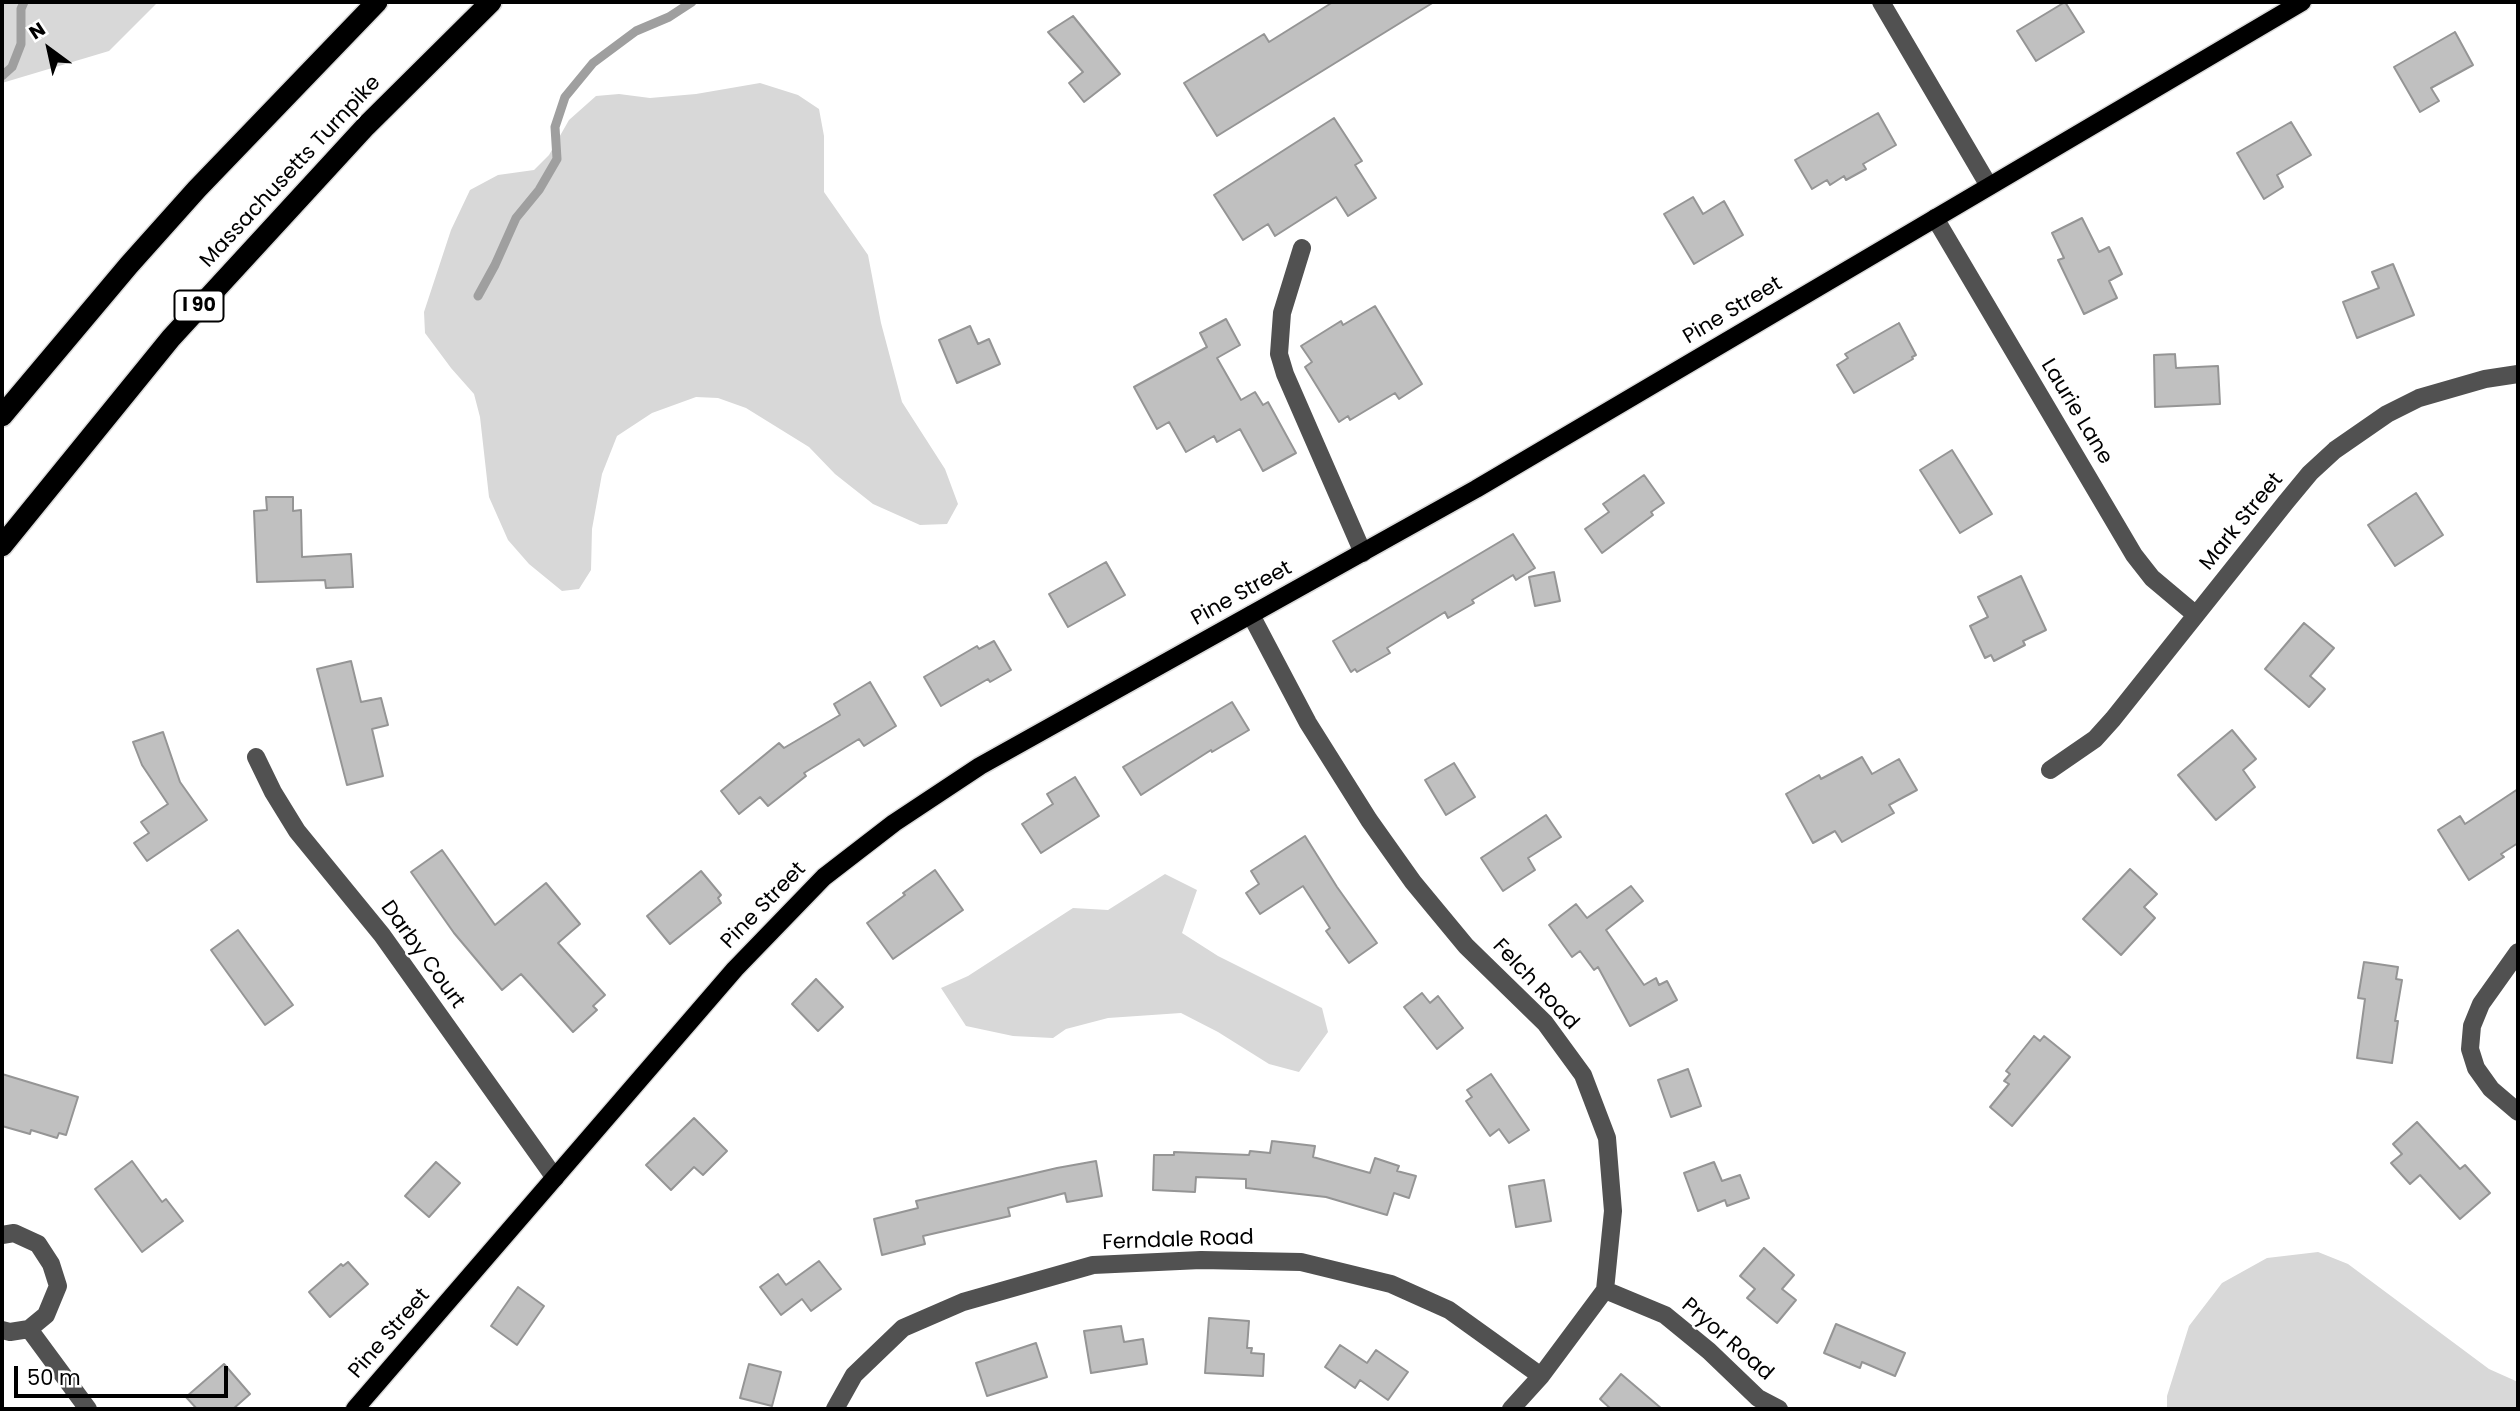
<!DOCTYPE html>
<style>
body{margin:0}
#map{position:relative;width:2520px;height:1411px;overflow:hidden;background:#fff;font-family:Poppins,sans-serif}
canvas{display:block}
.frame{position:absolute;inset:0;border:4px solid #000;pointer-events:none}
.north{position:absolute;left:14px;top:14px;width:70px;height:70px;-webkit-text-stroke:5px #fff;paint-order:stroke;rotate:327deg;font-size:19px;font-weight:700;line-height:28px;text-align:center;color:#000}
.north::after{content:'';display:block;margin:auto;width:24px;height:32px;background:#000;clip-path:polygon(50% 0,100% 100%,50% 72%,0 100%)}
.scale{position:absolute;left:14px;top:1366px;width:214px;height:32px;box-sizing:border-box;border:4px solid #000;border-top:0;padding-left:9px;font-size:21px;line-height:24px;white-space:nowrap;color:#000;-webkit-text-stroke:5px #fff;paint-order:stroke}
</style>
<div id="map">
<canvas width="2520" height="1411"></canvas>
<div class="frame"></div>
<div class="north">N</div>
<div class="scale">50 m</div>
</div>
<script>
const c = document.querySelector('canvas').getContext('2d');
c.lineJoin = 'round';
function paint(path, color) { c.fillStyle = color; c.fill(path, 'evenodd'); }
const toPath = rows => new Path2D(rows.map(r => 'M' + r).join(''));
function trace(path, color, width, dash) { c.strokeStyle = color; c.lineWidth = width; c.lineCap = dash ? 'butt' : 'round'; c.setLineDash(dash || []); c.stroke(path); }
function drawText(font, color, halo, rows, align = 'center') {
  c.font = font + ' Poppins,sans-serif'; c.lineWidth = 5; c.setLineDash([]); c.textBaseline = 'middle'; c.strokeStyle = halo; c.fillStyle = color; for (const [text, x, y, turn = 0] of rows) {
    c.save(); c.translate(x, y); c.rotate((+turn || 0) * Math.PI / 180); c.textAlign = isNaN(turn) ? turn : align; if (halo) c.strokeText(text, 0, 0); c.fillText(text, 0, 0); c.restore();
  }
}
const green = toPath([
 [2,2,158,2,109,51,2,83],
 [760,83,798,95,819,109,824,136,824,192,868,255,881,323,902,402,945,469,958,504,947,524,920,525,873,504,835,474,809,447,746,408,718,398,696,397,652,413,617,436,602,474,592,529,591,570,579,589,562,591,529,564,508,540,489,497,480,417,474,394,451,368,425,333,424,312,451,230,470,190,498,175,534,170,549,155,569,120,596,96,619,94,650,98,696,94],
 [1165,874,1197,890,1182,933,1218,956,1322,1008,1328,1032,1299,1072,1269,1064,1218,1032,1181,1013,1108,1018,1066,1029,1053,1038,1013,1036,966,1026,941,988,968,976,1073,908,1108,910],
 [2318,1252,2348,1264,2489,1369,2518,1382,2518,1409,2167,1409,2167,1396,2189,1326,2222,1283,2267,1258]
]);
const stream = toPath([
 [2,76,12,67,21,44,21,9,24,2],
 [478,296,495,265,516,218,539,190,557,159,555,127,565,97,593,63,636,31,669,17,692,2]
]);
const building = toPath([
 [1333,2,1434,2,1217,136,1184,83,1264,34,1269,42,1333,2],
 [2065,2,2084,32,2036,61,2017,31,2065,2],
 [1073,16,1120,74,1084,102,1069,83,1083,72,1048,32,1073,16],
 [2455,32,2473,65,2431,88,2439,101,2420,112,2394,67,2455,32],
 [1878,113,1896,145,1863,164,1866,169,1846,180,1844,176,1830,185,1827,180,1812,189,1795,160,1878,113],
 [1334,118,1362,161,1355,165,1376,198,1348,216,1336,197,1275,236,1268,224,1243,240,1214,195,1334,118],
 [2291,122,2311,155,2277,175,2283,187,2264,199,2237,153,2291,122],
 [1693,197,1703,214,1724,201,1743,235,1694,264,1664,214,1693,197],
 [2082,218,2099,252,2109,247,2122,274,2109,281,2117,298,2084,314,2058,260,2064,258,2052,233,2082,218],
 [2393,264,2414,315,2357,338,2343,302,2379,288,2372,272,2393,264],
 [1375,306,1422,384,1399,399,1395,393,1350,420,1348,416,1339,422,1305,367,1312,362,1301,346,1341,321,1343,325,1375,306],
 [1226,319,1240,345,1217,358,1241,400,1255,392,1263,405,1268,402,1296,453,1263,471,1240,429,1217,442,1214,436,1186,452,1169,422,1157,429,1134,387,1207,347,1200,333,1226,319],
 [1899,323,1916,355,1912,357,1913,359,1854,393,1837,365,1848,358,1845,354,1899,323],
 [970,326,978,344,989,339,1000,364,957,383,939,340,970,326],
 [2175,354,2176,368,2218,366,2220,404,2155,407,2154,355,2175,354],
 [1952,450,1992,514,1960,533,1920,470,1952,450],
 [1644,475,1664,503,1651,512,1653,515,1602,553,1585,529,1609,512,1603,504,1644,475],
 [2416,493,2443,535,2395,566,2368,525,2416,493],
 [266,497,293,497,293,511,301,510,302,557,351,554,353,587,326,588,325,580,257,582,254,511,267,510,266,497],
 [1513,534,1535,568,1516,580,1513,575,1472,600,1474,603,1448,618,1445,612,1387,648,1390,653,1357,672,1355,669,1351,672,1333,641,1513,534],
 [1106,562,1125,595,1068,627,1049,594,1106,562],
 [1554,572,1560,601,1535,606,1529,577,1554,572],
 [2021,576,2046,630,2023,641,2025,645,1994,661,1991,655,1985,658,1970,626,1988,617,1978,597,2021,576],
 [2304,623,2334,648,2310,676,2325,689,2309,707,2265,669,2304,623],
 [994,641,1011,670,990,682,988,679,941,706,924,677,977,646,979,649,994,641],
 [351,661,361,702,381,698,388,725,372,729,383,776,347,785,317,669,351,661],
 [870,682,896,726,864,746,859,739,804,773,806,776,768,806,760,797,739,814,721,791,779,743,784,748,840,715,834,704,870,682],
 [1232,702,1249,730,1212,752,1211,750,1141,795,1123,767,1232,702],
 [2232,730,2256,759,2243,770,2255,787,2216,820,2178,775,2232,730],
 [163,732,180,782,207,820,147,861,134,843,149,833,141,822,168,804,142,765,133,742,163,732],
 [1862,757,1872,774,1899,759,1917,790,1889,805,1894,813,1842,842,1835,831,1813,843,1786,794,1819,775,1821,779,1862,757],
 [1454,763,1475,797,1446,815,1425,780,1454,763],
 [1075,777,1099,816,1041,853,1022,824,1053,804,1047,794,1075,777],
 [2518,789,2518,843,2501,854,2504,857,2469,880,2438,830,2460,816,2465,824,2518,789],
 [1546,815,1561,837,1528,858,1535,870,1503,891,1481,858,1546,815],
 [1305,836,1337,887,1377,943,1349,963,1326,931,1330,928,1303,886,1260,914,1246,893,1259,884,1251,871,1305,836],
 [442,850,495,925,546,883,580,924,558,943,605,995,593,1006,597,1010,573,1032,521,974,502,990,454,933,411,872,442,850],
 [2130,869,2157,894,2144,907,2155,918,2121,955,2083,919,2130,869],
 [935,870,963,910,893,959,867,923,905,895,903,893,935,870],
 [701,871,721,895,718,898,721,903,670,944,647,916,701,871],
 [1631,886,1643,901,1606,930,1644,985,1656,978,1659,985,1667,981,1677,1000,1630,1026,1598,967,1594,970,1580,951,1572,957,1549,925,1576,904,1587,918,1631,886],
 [238,930,293,1005,265,1025,211,950,238,930],
 [2364,962,2398,967,2396,979,2402,980,2395,1021,2398,1021,2392,1063,2357,1058,2365,999,2358,998,2364,962],
 [816,979,843,1007,818,1031,792,1004,816,979],
 [1422,993,1430,1003,1438,996,1463,1028,1437,1049,1404,1007,1422,993],
 [2034,1036,2040,1041,2044,1036,2070,1057,2012,1126,1990,1107,2009,1084,2004,1081,2010,1074,2006,1071,2034,1036],
 [1688,1069,1701,1106,1671,1117,1658,1080,1688,1069],
 [2,1074,78,1097,66,1135,59,1133,57,1138,31,1130,30,1134,2,1126,2,1074],
 [1491,1074,1529,1130,1509,1143,1499,1129,1490,1136,1466,1101,1472,1097,1467,1090,1491,1074],
 [694,1118,727,1151,703,1175,694,1167,671,1190,646,1165,694,1118],
 [2417,1122,2460,1169,2465,1165,2490,1193,2460,1219,2420,1175,2410,1184,2391,1163,2402,1154,2393,1144,2417,1122],
 [1272,1141,1315,1146,1313,1157,1370,1173,1375,1158,1399,1166,1397,1171,1416,1176,1409,1198,1394,1193,1387,1215,1326,1197,1246,1188,1246,1179,1196,1177,1195,1192,1153,1190,1154,1155,1174,1155,1174,1152,1249,1155,1250,1151,1270,1153,1272,1141],
 [132,1161,162,1202,166,1199,183,1221,142,1252,95,1189,132,1161],
 [1096,1161,1102,1196,1067,1202,1065,1193,1008,1208,1010,1216,923,1236,925,1244,882,1255,874,1219,918,1208,916,1201,1057,1168,1096,1161],
 [436,1162,460,1183,429,1217,405,1196,436,1162],
 [1714,1162,1722,1181,1740,1175,1749,1198,1727,1206,1725,1200,1698,1211,1684,1173,1714,1162],
 [1544,1180,1551,1221,1516,1227,1509,1186,1544,1180],
 [1764,1248,1794,1275,1782,1289,1796,1300,1777,1323,1747,1298,1755,1289,1740,1276,1764,1248],
 [819,1261,841,1289,811,1311,802,1299,781,1315,760,1287,778,1274,786,1285,819,1261],
 [348,1262,368,1284,330,1317,309,1292,341,1264,343,1266,348,1262],
 [518,1287,544,1306,517,1345,491,1326,518,1287],
 [1209,1318,1249,1321,1247,1348,1252,1348,1251,1353,1264,1354,1263,1376,1205,1373,1209,1318],
 [1836,1324,1905,1353,1895,1376,1862,1362,1860,1368,1824,1353,1836,1324],
 [1121,1326,1124,1342,1143,1339,1147,1364,1091,1373,1084,1331,1121,1326],
 [1036,1343,1047,1377,987,1396,976,1363,1036,1343],
 [1340,1345,1367,1363,1376,1350,1408,1372,1388,1400,1360,1380,1355,1388,1325,1367,1340,1345],
 [224,1364,250,1394,233,1409,197,1409,186,1397,224,1364],
 [749,1364,781,1372,772,1406,740,1398,749,1364],
 [1621,1374,1662,1409,1611,1409,1600,1399,1621,1374]
]);
const minor = toPath([
 [1881,2,1989,186],
 [1935,218,2134,555,2152,578,2196,615],
 [1302,248,1282,313,1279,354,1285,374,1363,553],
 [1251,615,1308,723,1369,820,1413,882,1466,946,1545,1023,1583,1075,1607,1138,1613,1211,1605,1290,1541,1376,1511,1409],
 [256,757,273,792,297,831,382,935,555,1178],
 [2050,770,2095,739,2113,719,2286,502,2310,473,2335,450,2387,414,2419,398,2485,379,2518,374],
 [2518,952,2481,1004,2472,1026,2470,1049,2476,1068,2491,1089,2518,1112],
 [2,1235,14,1233,38,1244,51,1264,58,1286,46,1315,29,1329,10,1332,2,1330],
 [1605,1290,1665,1315,1709,1351,1758,1398,1779,1409],
 [29,1329,88,1409],
 [835,1409,854,1375,903,1328,963,1302,1093,1265,1201,1260,1301,1262,1391,1284,1449,1310,1541,1376]
]);
const major = toPath([
 [355,1409,735,969,824,877,894,823,980,766,1476,489,2302,2]
]);
const highway = toPath([
 [2,416,129,265,197,189,377,2],
 [2,546,171,338,366,126,491,2]
]);
const shields = [
 [199,306,49]
];
const shieldNames = [
 ["I 90",199,306]
];
const streetNames = [
 ["Massachusetts Turnpike",291,172,-47],
 ["Pine Street",1733,311,-31],
 ["Laurie Lane",2076,412,59],
 ["Mark Street",2242,522,-51],
 ["Pine Street",1242,594,-29],
 ["Pine Street",764,906,-46],
 ["Darby Court",422,955,54],
 ["Felch Road",1535,985,47],
 ["Ferndale Road",1178,1241,-2],
 ["Pine Street",390,1334,-49],
 ["Pryor Road",1727,1340,41]
];
paint(green, '#d8d8d8');
trace(stream, '#9f9f9f', 9);
paint(building, '#c0c0c0');
trace(building, '#959595', 2);
trace(major, '#dbdbdb', 21);
trace(highway, '#dbdbdb', 24);
trace(minor, '#515151', 18);
trace(major, '#000', 18);
trace(highway, '#000', 21);
for (const [x, y, w] of shields) { const box = new Path2D(); box.roundRect(x - w / 2, y - 15.5, w, 31, 5); c.fillStyle = '#fff'; c.fill(box); trace(box, '#000', 2); }
drawText('bold 19px', '#000', null, shieldNames);
drawText('21px', '#000', '#fff', streetNames);
</script>
